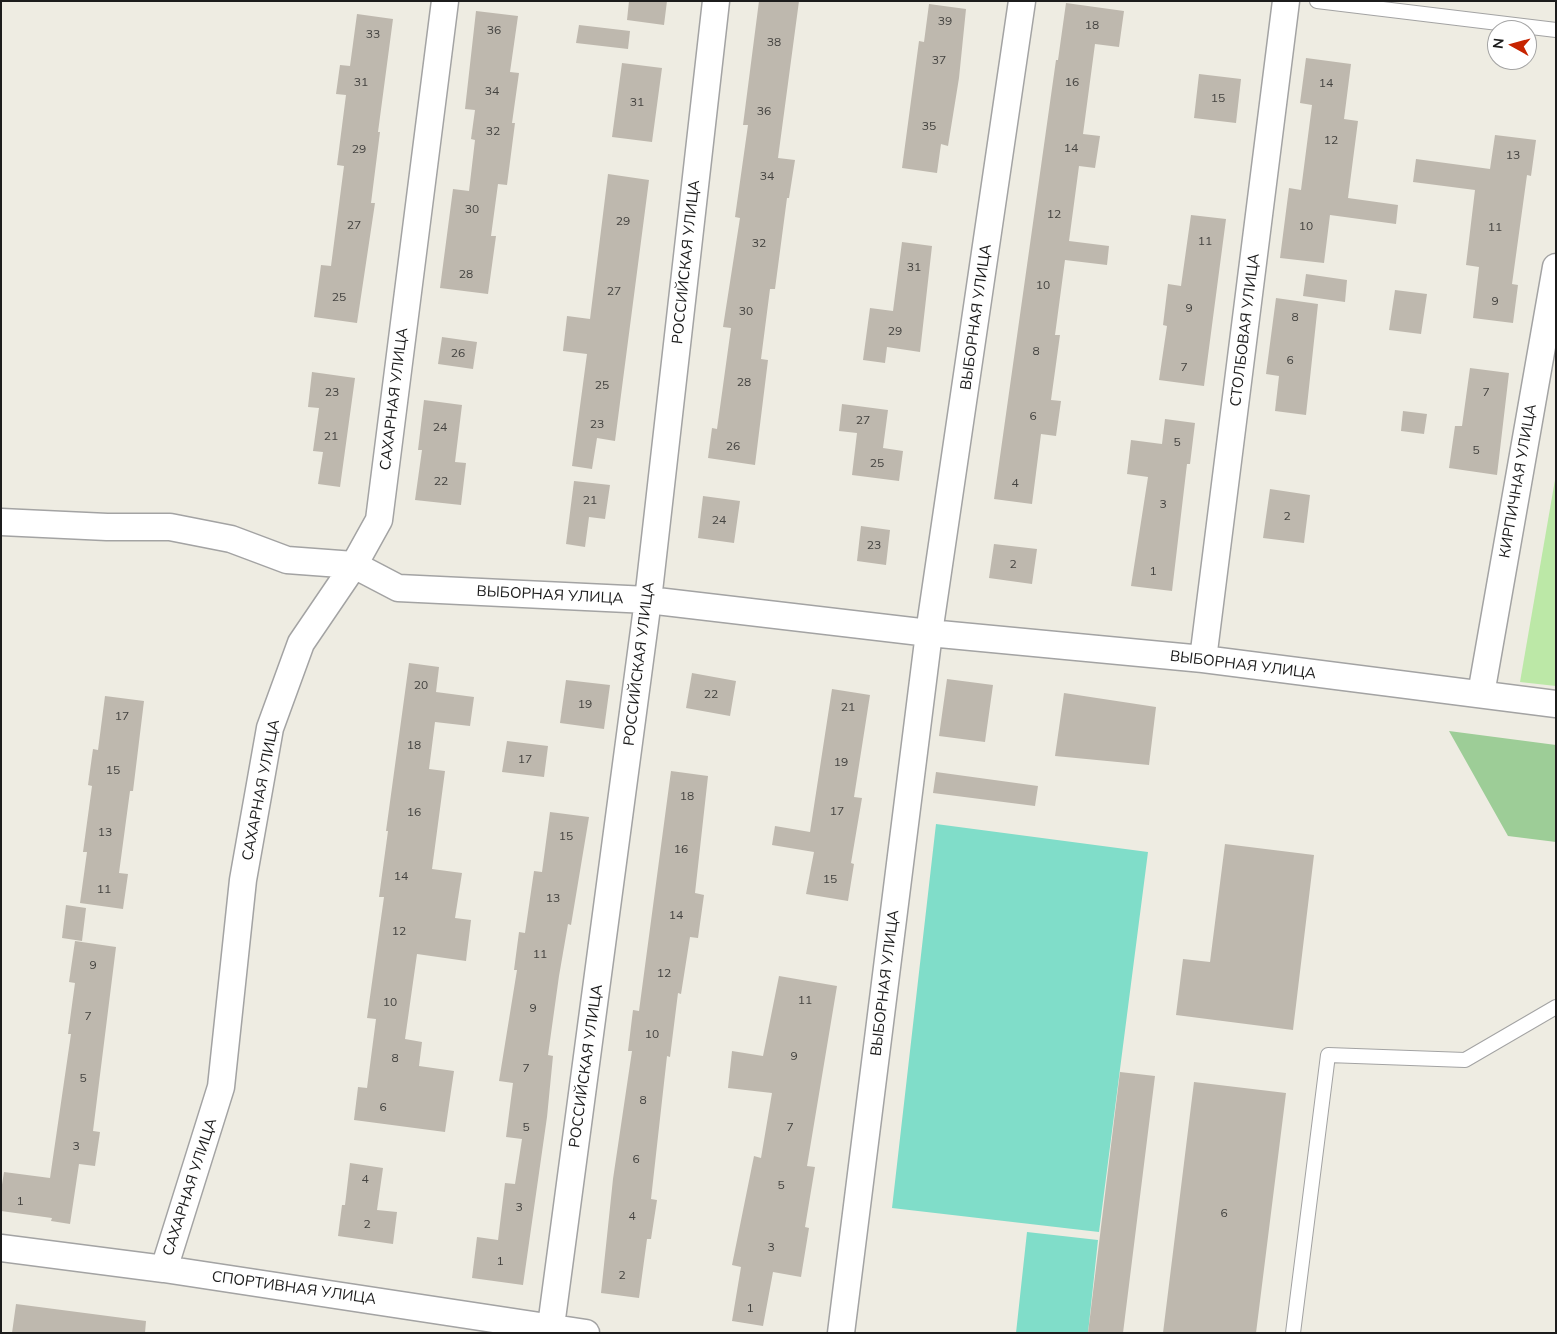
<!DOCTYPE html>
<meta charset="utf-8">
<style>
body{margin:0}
#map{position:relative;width:1557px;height:1334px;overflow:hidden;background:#eeece2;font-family:Mulish,sans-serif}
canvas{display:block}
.frame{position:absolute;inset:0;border:2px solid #1c1c1c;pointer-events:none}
.north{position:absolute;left:1487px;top:20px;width:50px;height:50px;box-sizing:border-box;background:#fff;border:1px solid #a4a4a4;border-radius:50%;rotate:277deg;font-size:14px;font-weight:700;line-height:20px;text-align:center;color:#1c1c1c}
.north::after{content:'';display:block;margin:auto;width:18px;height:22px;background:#c72401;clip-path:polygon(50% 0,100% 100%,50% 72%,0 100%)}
</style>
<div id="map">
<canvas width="1557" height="1334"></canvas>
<div class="frame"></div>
<div class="north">N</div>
</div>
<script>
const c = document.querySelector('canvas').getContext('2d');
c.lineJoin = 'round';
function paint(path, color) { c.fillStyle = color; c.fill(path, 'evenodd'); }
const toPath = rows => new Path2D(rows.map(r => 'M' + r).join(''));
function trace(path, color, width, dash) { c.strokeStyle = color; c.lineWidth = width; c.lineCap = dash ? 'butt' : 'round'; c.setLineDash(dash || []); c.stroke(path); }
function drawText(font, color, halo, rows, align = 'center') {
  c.font = font + ' Mulish,sans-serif'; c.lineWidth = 5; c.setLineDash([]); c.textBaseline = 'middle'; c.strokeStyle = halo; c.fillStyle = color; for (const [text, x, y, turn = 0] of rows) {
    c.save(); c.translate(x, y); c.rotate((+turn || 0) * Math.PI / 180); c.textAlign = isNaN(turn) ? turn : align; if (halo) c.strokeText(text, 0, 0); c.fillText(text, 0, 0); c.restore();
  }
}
const grass = toPath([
 [1556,474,1556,686,1520,682]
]);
const forest = toPath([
 [1449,731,1556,745,1556,842,1508,836]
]);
const pitch = toPath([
 [936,824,1148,852,1099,1232,892,1208],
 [1027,1232,1098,1240,1088,1333,1016,1333]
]);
const building = toPath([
 [629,1,667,1,664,25,627,20],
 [759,1,799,1,778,158,795,160,789,198,787,198,775,289,770,289,761,359,768,360,755,465,708,458,712,428,717,429,731,328,723,327,740,218,735,217,748,125,743,125],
 [1066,3,1124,11,1119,47,1095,44,1083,134,1100,136,1095,168,1079,166,1069,241,1109,246,1107,265,1065,260,1055,335,1060,335,1051,400,1061,401,1056,436,1041,434,1032,504,994,499,1056,60,1058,60],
 [929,4,966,9,959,78,948,146,941,144,937,173,902,168,919,41,924,42],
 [476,11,518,16,510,72,519,73,512,123,515,123,507,185,498,184,491,236,496,236,488,294,440,288,453,189,469,191,475,140,471,139,475,110,465,109],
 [357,14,393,19,378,132,380,132,371,203,375,203,357,323,314,317,321,265,331,266,344,166,337,165,346,95,336,94,340,65,350,66],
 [579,25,630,31,628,49,576,43],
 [1306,58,1351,64,1344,119,1358,121,1348,198,1398,205,1396,224,1330,215,1324,263,1280,258,1289,188,1301,190,1312,105,1300,103],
 [622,63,662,68,652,142,612,137],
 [1199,74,1241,79,1236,123,1194,118],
 [1495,135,1536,140,1531,176,1527,175,1512,284,1518,285,1513,323,1473,318,1479,267,1466,265,1475,190,1413,182,1416,159,1490,169],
 [608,174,649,180,615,441,597,438,592,469,572,466,587,354,563,351,567,316,590,319],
 [1191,215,1226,219,1204,386,1159,380,1167,326,1163,325,1168,284,1181,286],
 [902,242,932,246,920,352,887,347,885,363,863,360,870,308,893,311],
 [1306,274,1347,280,1345,302,1303,296],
 [1395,290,1427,294,1421,334,1389,330],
 [1276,298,1318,304,1306,415,1275,411,1279,376,1266,374],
 [442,337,477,342,473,369,438,364],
 [1470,368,1509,373,1497,475,1449,468,1455,426,1462,426],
 [312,372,355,378,340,487,318,484,323,452,313,451,319,408,308,407],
 [424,400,462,405,455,462,466,463,461,505,415,500,422,450,418,450],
 [842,404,888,410,883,448,903,451,899,481,852,475,857,433,839,431],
 [1403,411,1427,414,1424,434,1401,431],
 [1165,419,1195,423,1190,464,1187,464,1172,591,1131,586,1148,477,1127,474,1131,440,1162,444],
 [574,481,610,485,605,519,589,517,585,547,566,544],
 [1270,489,1310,495,1304,543,1263,538],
 [703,496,740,501,734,543,698,538],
 [861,526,890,530,886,565,857,561],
 [994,544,1037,549,1032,584,989,578],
 [409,663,439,667,436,692,474,697,470,726,435,722,429,769,445,771,432,869,462,873,455,918,471,920,466,961,417,954,405,1039,422,1042,419,1066,454,1071,445,1132,354,1120,358,1087,367,1088,376,1019,367,1018,384,897,379,897,388,831,386,831],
 [692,673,736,681,730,716,686,708],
 [947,679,993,685,985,742,939,736],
 [566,680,610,685,604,729,560,723],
 [832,689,870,695,854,797,862,798,851,863,854,864,848,901,806,894,814,852,772,845,775,826,810,832],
 [1064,693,1156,707,1149,765,1055,756],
 [105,696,144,701,133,791,130,791,119,873,128,874,123,909,80,903,87,852,83,852,92,786,88,785,93,749,98,750],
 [507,741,548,746,544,777,502,772],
 [671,771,708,776,695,893,704,895,698,938,690,937,681,994,678,993,670,1057,667,1056,651,1199,657,1200,651,1239,647,1239,639,1298,601,1293,613,1179,632,1051,628,1051,633,1010,639,1011],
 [936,772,1038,786,1035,806,933,793],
 [550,812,589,817,571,925,568,924,559,976,548,1055,553,1056,547,1117,523,1285,472,1278,477,1237,498,1240,505,1183,515,1184,522,1139,506,1137,513,1083,499,1081,517,970,514,970,519,932,525,933,534,871,542,872],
 [1225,844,1314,855,1293,1030,1176,1015,1183,959,1210,962],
 [66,905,86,908,82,941,62,938],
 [75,941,116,947,93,1131,100,1132,95,1166,79,1164,70,1224,51,1221,52,1218,1,1211,1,1191,4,1172,50,1178,71,1034,68,1034,75,983,69,982],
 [779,976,837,986,807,1166,815,1167,805,1227,809,1228,801,1277,773,1272,763,1326,732,1321,741,1267,732,1265,754,1156,761,1158,772,1093,728,1088,732,1051,763,1056],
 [1120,1072,1155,1076,1123,1333,1088,1333],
 [1194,1082,1286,1093,1256,1333,1163,1333],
 [350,1163,383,1168,377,1210,397,1212,393,1244,338,1236,342,1205,345,1205],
 [16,1304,146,1321,145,1333,12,1333]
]);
const service = toPath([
 [1317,1,1556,30],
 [1293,1333,1328,1055,1465,1060,1556,1007]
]);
const minor = toPath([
 [1,522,107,527,170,527,231,539,287,560,354,565,398,588,648,600,929,633,1203,659,1556,704],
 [1203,659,1286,1],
 [1481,694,1556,267],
 [1,1248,164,1269,586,1333],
 [164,1269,221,1087,243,880,270,728,301,643,354,565,379,520,445,1],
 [551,1326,648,600,716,1],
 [841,1333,929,633,1022,1]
]);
const numberNames = [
 ["39",945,21],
 ["18",1092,25],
 ["36",494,30],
 ["33",373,34],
 ["38",774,42],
 ["37",939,60],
 ["31",361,82],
 ["16",1072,82],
 ["14",1326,83],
 ["34",492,91],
 ["15",1218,98],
 ["31",637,102],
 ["36",764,111],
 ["35",929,126],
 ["32",493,131],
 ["12",1331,140],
 ["14",1071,148],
 ["29",359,149],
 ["13",1513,155],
 ["34",767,176],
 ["30",472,209],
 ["12",1054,214],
 ["29",623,221],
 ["27",354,225],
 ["10",1306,226],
 ["11",1495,227],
 ["11",1205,241],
 ["32",759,243],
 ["31",914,267],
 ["28",466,274],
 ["10",1043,285],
 ["27",614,291],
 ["25",339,297],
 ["9",1495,301],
 ["9",1189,308],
 ["30",746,311],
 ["8",1295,317],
 ["29",895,331],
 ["8",1036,351],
 ["26",458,353],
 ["6",1290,360],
 ["7",1184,367],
 ["28",744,382],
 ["25",602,385],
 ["23",332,392],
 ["7",1486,392],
 ["6",1033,416],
 ["27",863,420],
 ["23",597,424],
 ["24",440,427],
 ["21",331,436],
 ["5",1177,442],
 ["26",733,446],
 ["5",1476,450],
 ["25",877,463],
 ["22",441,481],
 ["4",1015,483],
 ["21",590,500],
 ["3",1163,504],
 ["2",1287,516],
 ["24",719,520],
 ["23",874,545],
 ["2",1013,564],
 ["1",1153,571],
 ["20",421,685],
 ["22",711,694],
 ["19",585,704],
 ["21",848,707],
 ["17",122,716],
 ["18",414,745],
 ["17",525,759],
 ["19",841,762],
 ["15",113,770],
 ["18",687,796],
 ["17",837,811],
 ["16",414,812],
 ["13",105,832],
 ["15",566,836],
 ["16",681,849],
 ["14",401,876],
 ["15",830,879],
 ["11",104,889],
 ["13",553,898],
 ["14",676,915],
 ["12",399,931],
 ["11",540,954],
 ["9",93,965],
 ["12",664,973],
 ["11",805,1000],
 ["10",390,1002],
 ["9",533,1008],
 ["7",88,1016],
 ["10",652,1034],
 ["9",794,1056],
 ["8",395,1058],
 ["7",526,1068],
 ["5",83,1078],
 ["8",643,1100],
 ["6",383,1107],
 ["5",526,1127],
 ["7",790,1127],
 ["3",76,1146],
 ["6",636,1159],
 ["4",365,1179],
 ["5",781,1185],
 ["1",20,1201],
 ["3",519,1207],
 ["6",1224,1213],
 ["4",632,1216],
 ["2",367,1224],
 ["3",771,1247],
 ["1",500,1261],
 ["2",622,1275],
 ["1",750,1308]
];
const streetNames = [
 ["РОССИЙСКАЯ УЛИЦА",686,262,-84],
 ["ВЫБОРНАЯ УЛИЦА",976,317,-82],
 ["СТОЛБОВАЯ УЛИЦА",1245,330,-83],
 ["САХАРНАЯ УЛИЦА",394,399,-83],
 ["КИРПИЧНАЯ УЛИЦА",1518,481,-80],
 ["ВЫБОРНАЯ УЛИЦА",550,595,3],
 ["РОССИЙСКАЯ УЛИЦА",639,664,-83],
 ["ВЫБОРНАЯ УЛИЦА",1243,665,7],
 ["САХАРНАЯ УЛИЦА",261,790,-79],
 ["ВЫБОРНАЯ УЛИЦА",885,983,-83],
 ["РОССИЙСКАЯ УЛИЦА",586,1066,-82],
 ["САХАРНАЯ УЛИЦА",190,1187,-72],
 ["СПОРТИВНАЯ УЛИЦА",294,1288,8]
];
paint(grass, '#bce8a7');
paint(forest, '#9dcd97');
paint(pitch, '#80ddc9');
paint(building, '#beb8ae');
trace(service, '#a3a3a3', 16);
trace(minor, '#a3a3a3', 29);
trace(service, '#fff', 14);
trace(minor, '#fff', 26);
drawText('12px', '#444340', null, numberNames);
drawText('15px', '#1c1c1c', '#fff', streetNames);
</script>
